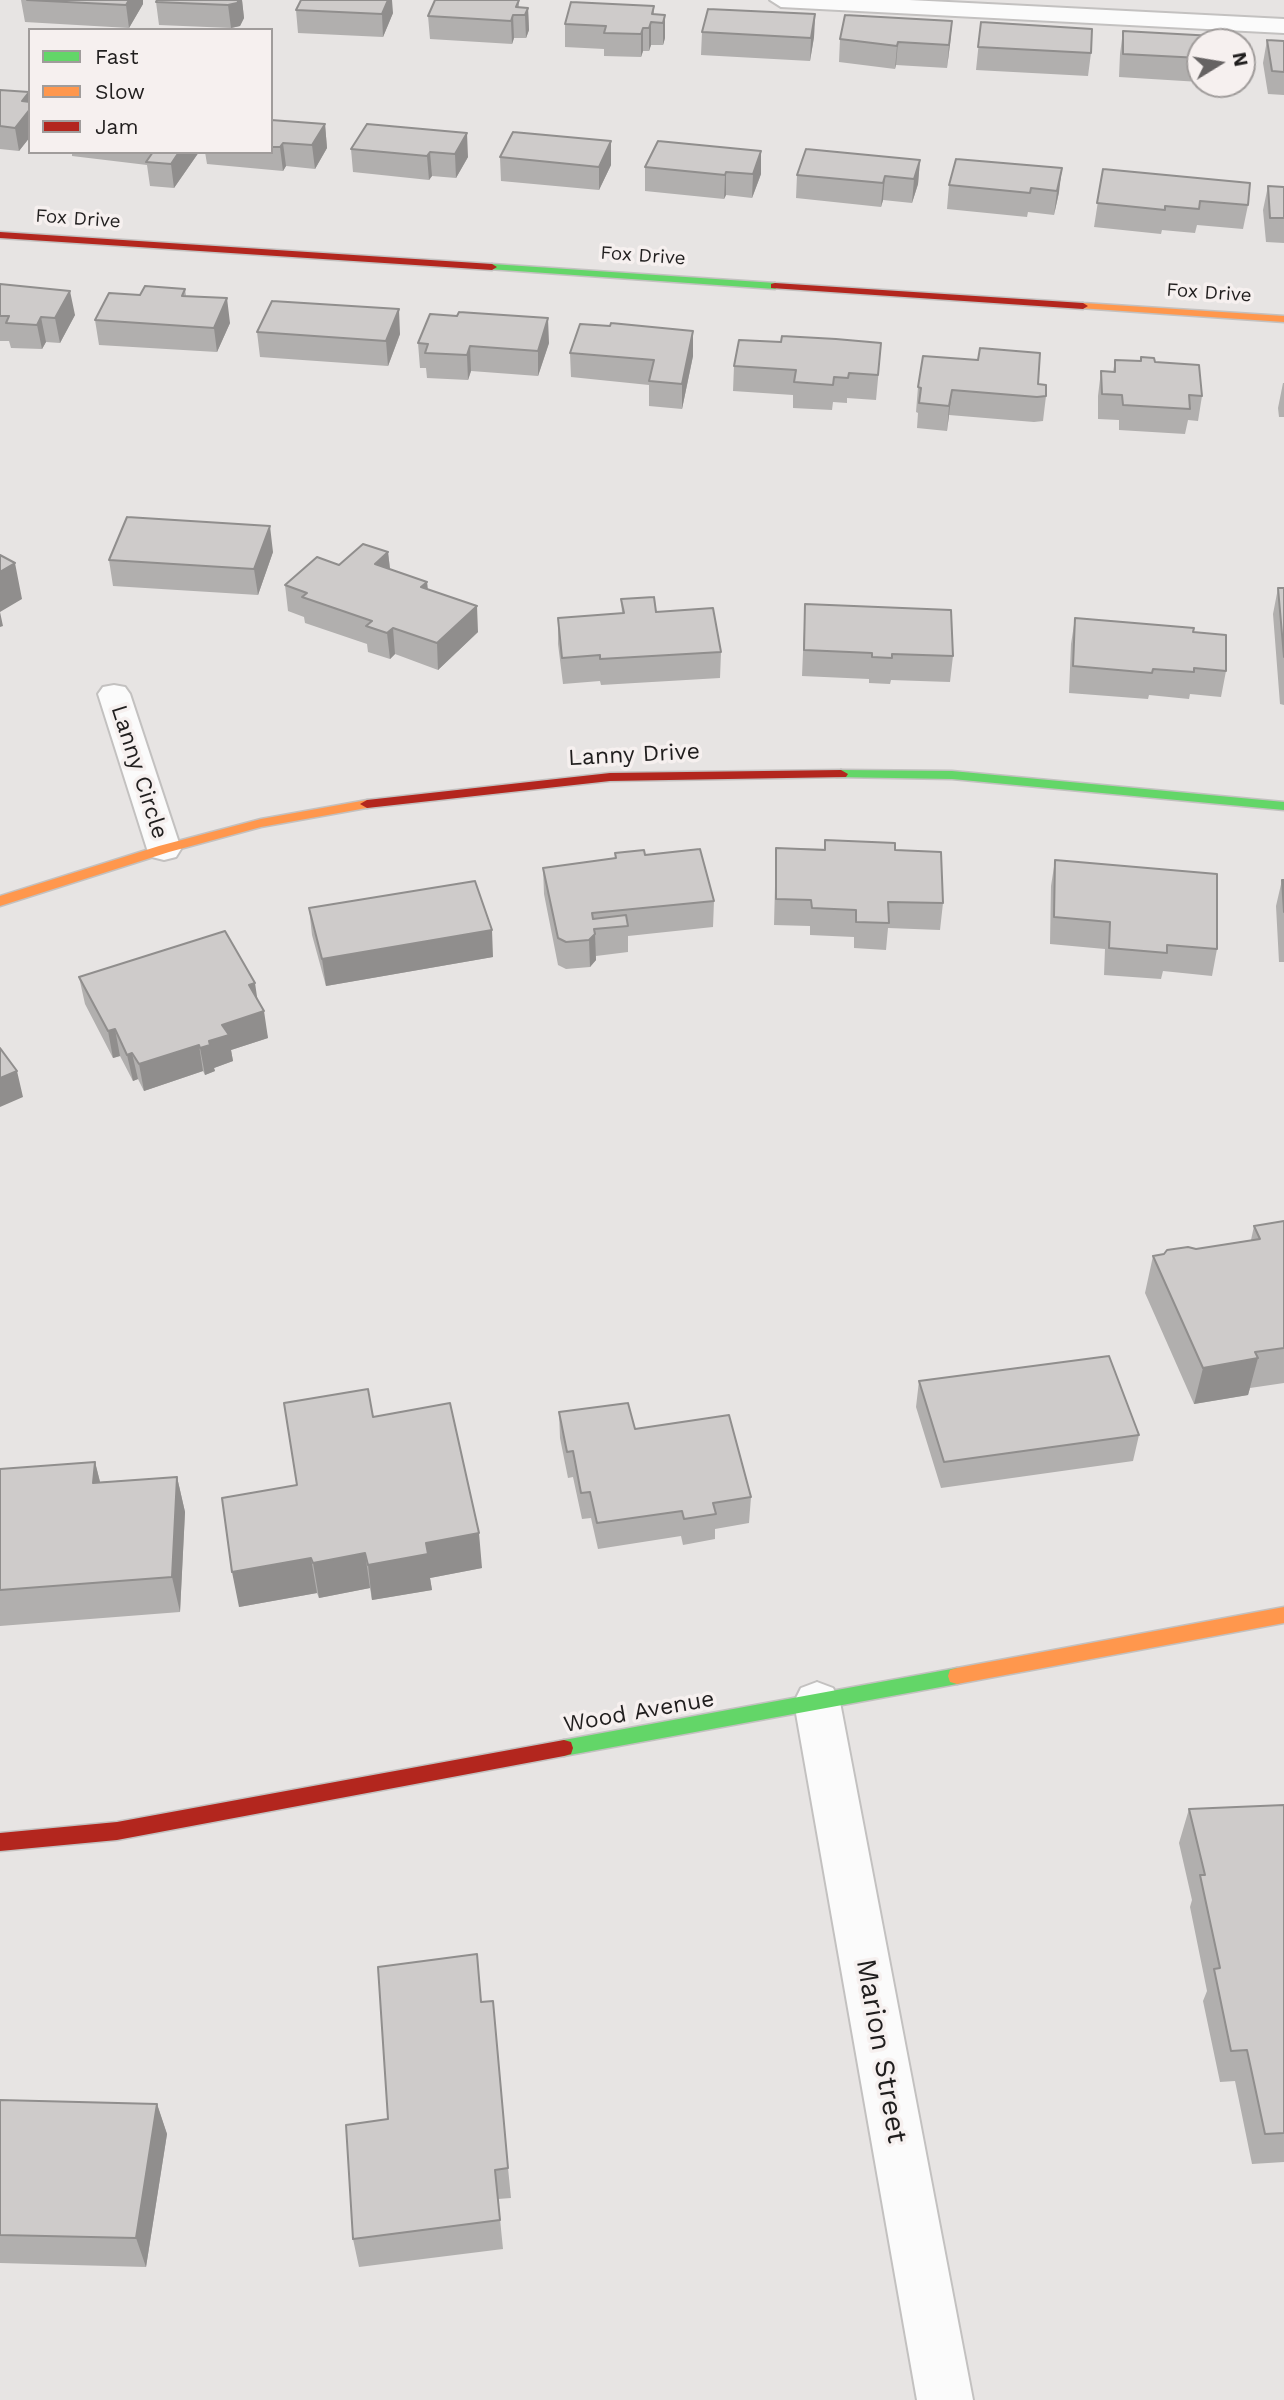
<!DOCTYPE html>
<style>
body{margin:0}
#map{position:relative;width:1284px;height:2400px;overflow:hidden;background:#e7e4e3;font-family:"Work Sans",sans-serif}
canvas{display:block}
.legend{position:absolute;left:28px;top:28px;width:245px;height:126px;box-sizing:border-box;background:#f6f0ef;border:2px solid #a09c9b;margin:0;padding:9px 12px;list-style:none;font-size:21px;color:#201e1e}
.legend li{display:flex;align-items:center;gap:14px;height:35px}
.legend b{width:35px;border:2px solid #a09c9b}
.north{position:absolute;left:1186px;top:28px;width:70px;height:70px;box-sizing:border-box;background:#f6f0ef;border:2px solid #a09c9b;border-radius:50%;rotate:79deg;font-size:19px;font-weight:700;line-height:28px;text-align:center;color:#201e1e}
.north::after{content:'';display:block;margin:auto;width:24px;height:32px;background:#666363;clip-path:polygon(50% 0,100% 100%,50% 72%,0 100%)}
</style>
<div id="map">
<canvas width="1284" height="2400"></canvas>
<ul class="legend">
<li><b style="height:9px;background:#63d668"></b>Fast</li>
<li><b style="height:9px;background:#ff974d"></b>Slow</li>
<li><b style="height:9px;background:#b3261e"></b>Jam</li>
</ul>
<div class="north">N</div>
</div>
<script>
const c = document.querySelector('canvas').getContext('2d');
c.lineJoin = 'round';
const toPath = rows => new Path2D(rows.map(r => 'M' + r).join(''));
function trace(path, color, width, dash) { c.strokeStyle = color; c.lineWidth = width; c.lineCap = dash ? 'butt' : 'round'; c.setLineDash(dash || []); c.stroke(path); }
function paint(path, color) { c.fillStyle = color; c.fill(path, 'evenodd'); }
function drawText(font, color, halo, rows, align = 'center') {
  c.font = font + ' "Work Sans",sans-serif'; c.lineWidth = 7; c.setLineDash([]); c.textBaseline = 'middle'; c.strokeStyle = halo; c.fillStyle = color; for (const [text, x, y, turn = 0] of rows) {
    c.save(); c.translate(x, y); c.rotate((+turn || 0) * Math.PI / 180); c.textAlign = isNaN(turn) ? turn : align; if (halo) c.strokeText(text, 0, 0); c.fillText(text, 0, 0); c.restore();
  }
}
const street = toPath([
 [770,0,909,0,1284,19,1284,33,781,7,770,0],
 [114,685,125,687,130,694,181,849,176,857,164,860,152,857,147,849,98,694,103,687,114,685],
 [817,1682,833,1688,840,1702,973,2400,917,2400,794,1702,801,1688,817,1682]
]);
const fast = toPath([
 [492,264,775,283,780,286,775,289,488,269,487,267,492,264],
 [841,770,952,771,1284,802,1284,810,952,779,836,777,834,774,841,770],
 [957,1668,964,1670,966,1676,964,1682,957,1684,564,1756,557,1754,555,1748,557,1742,564,1740,957,1668]
]);
const slow = toPath([
 [1083,303,1284,316,1284,322,1079,308,1079,304,1083,303],
 [367,800,372,801,374,804,372,807,261,827,169,852,0,906,0,896,159,846,261,819,367,800],
 [1284,1607,1284,1623,957,1684,950,1682,948,1676,950,1670,957,1668,1284,1607]
]);
const jam = toPath([
 [0,232,492,264,497,267,492,270,0,238,0,232],
 [775,283,1083,303,1088,306,1083,309,771,288,771,284,775,283],
 [841,770,848,774,846,777,610,781,367,808,360,804,367,800,610,773,841,770],
 [564,1740,571,1742,573,1748,571,1754,564,1756,117,1840,0,1851,0,1833,117,1822,564,1740]
]);
const wall = toPath([
 [21,0,143,0,143,4,129,28,25,22],
 [242,0,244,18,240,26,231,28,159,25,156,2],
 [435,0,519,0,519,7,528,8,529,30,526,38,514,38,512,44,430,39,428,16],
 [654,6,654,14,665,15,665,38,663,45,651,45,649,51,643,51,641,57,604,56,604,49,565,47,565,24],
 [296,10,393,13,383,37,298,33],
 [815,14,814,37,810,61,701,55,702,32],
 [981,22,1091,53,1088,76,976,70],
 [1123,31,1200,42,1200,82,1119,77,1120,54],
 [840,39,950,44,947,68,896,65,895,69,839,62],
 [1267,40,1284,41,1284,95,1268,94,1263,63],
 [0,90,29,92,30,137,19,151,0,149],
 [271,120,325,124,327,148,315,169,286,166,283,171,207,164,205,152,271,152],
 [367,124,468,157,456,178,432,176,429,180,353,172,351,149],
 [611,141,611,165,599,190,501,181,500,157],
 [658,141,761,174,752,198,726,195,724,199,645,191,645,167],
 [72,152,199,152,174,188,150,186,147,165,72,156],
 [956,159,1059,192,1054,215,1028,212,1027,217,947,209,949,185],
 [920,160,918,184,912,203,883,200,881,207,796,198,797,175],
 [1103,169,1248,205,1243,229,1197,225,1195,233,1162,230,1161,234,1094,227],
 [1268,186,1284,187,1284,243,1266,242,1263,210],
 [0,284,75,315,60,343,46,342,42,349,11,348,9,341,0,341],
 [185,289,186,296,230,323,217,352,99,345,95,320,140,295],
 [257,332,400,334,388,366,260,357],
 [418,343,549,343,538,376,471,371,468,380,427,378,426,368,420,368],
 [570,353,693,356,682,409,649,406,649,385,571,377],
 [1141,357,1155,362,1202,396,1198,421,1188,420,1185,434,1119,430,1119,420,1098,419,1098,396,1101,371,1113,372,1115,360,1140,361],
 [734,366,879,368,876,400,847,398,847,403,833,402,832,410,793,408,793,395,733,391],
 [1283,383,1284,383,1284,417,1279,417,1278,408],
 [1038,384,1046,396,1043,421,1034,422,949,415,947,431,917,428,918,413,916,412,918,387],
 [273,552,258,595,113,586,109,560],
 [388,552,390,569,427,582,428,589,478,632,438,670,395,654,390,659,368,652,367,644,305,623,304,617,288,611,285,585,339,565],
 [1278,588,1284,588,1284,705,1280,704,1273,614],
 [621,599,656,612,721,652,720,678,601,685,600,681,563,684,558,644,558,618,622,613],
 [805,604,953,656,950,682,891,680,890,684,869,683,869,679,802,676],
 [1075,618,1193,632,1226,671,1221,697,1190,694,1189,699,1149,695,1148,699,1069,693,1071,644],
 [776,848,895,850,943,903,940,930,888,928,886,950,854,948,854,937,810,935,810,926,774,925],
 [615,853,645,855,714,901,713,927,628,936,628,952,596,956,596,960,590,967,566,969,558,965,544,894,543,868,615,858],
 [1055,860,1217,949,1212,976,1163,971,1161,979,1104,975,1105,949,1050,944,1051,886],
 [1282,880,1284,880,1284,962,1279,962,1276,906],
 [309,908,493,957,326,986,312,935],
 [79,977,257,999,268,1038,231,1050,233,1061,214,1068,215,1071,205,1075,203,1071,144,1091,138,1079,133,1081,120,1056,113,1058,85,1004],
 [1284,1221,1284,1383,1250,1388,1248,1395,1194,1404,1145,1293,1153,1256,1251,1240,1254,1226],
 [919,1381,1139,1435,1133,1461,941,1488,916,1407],
 [559,1412,635,1429,751,1497,749,1523,715,1529,715,1539,683,1545,681,1536,598,1549,591,1518,582,1519,573,1477,568,1478,560,1438],
 [373,1417,482,1568,430,1578,432,1590,372,1600,370,1588,319,1598,317,1593,239,1607,297,1485],
 [95,1462,100,1482,177,1477,185,1512,180,1612,0,1626,0,1469],
 [1284,1805,1284,2162,1252,2164,1235,2081,1220,2082,1203,2001,1207,1991,1190,1907,1192,1900,1179,1843,1189,1809],
 [481,2002,508,2168,511,2198,498,2199,503,2249,359,2267,353,2239,388,2119],
 [0,2100,157,2104,167,2134,146,2267,0,2263]
]);
const shadedWall = toPath([
 [129,0,143,0,143,4,129,28,126,5],
 [234,0,242,0,244,18,240,26,231,28,228,5],
 [388,0,392,0,393,13,383,37,382,14],
 [528,8,529,30,526,38,525,15],
 [815,14,814,37,810,61,811,38],
 [513,15,514,38,512,44,511,21],
 [665,15,665,38,663,45,663,23],
 [952,21,950,44,947,68,949,45],
 [651,22,651,45,649,51,649,28],
 [643,28,643,51,641,57,641,34],
 [898,42,896,65,895,69,897,46],
 [29,92,30,137,19,151,15,128,22,101],
 [325,124,327,148,315,169,312,145],
 [467,133,468,157,456,178,455,154],
 [611,141,611,165,599,190,599,167],
 [283,143,286,166,283,171,280,147],
 [761,151,761,174,752,198,753,174],
 [179,152,199,152,174,188,171,164],
 [430,152,432,176,429,180,427,156],
 [920,160,918,184,912,203,914,179],
 [1062,168,1059,192,1054,215,1057,191],
 [726,172,726,195,724,199,725,175],
 [885,176,883,200,881,207,883,183],
 [70,291,75,315,60,343,55,318],
 [227,298,230,323,217,352,214,328],
 [399,309,400,334,388,366,386,341],
 [41,317,46,342,42,349,37,325],
 [548,318,549,343,538,376,538,351],
 [693,331,693,356,682,409,682,384],
 [470,346,471,371,468,380,467,355],
 [952,390,949,415,947,431,949,406],
 [270,526,273,552,258,595,254,569],
 [388,552,391,578,375,564],
 [15,563,22,599,0,612,3,626,0,627,0,572],
 [427,582,429,608,421,587],
 [477,606,478,632,438,670,437,643],
 [393,628,395,654,390,659,387,633],
 [492,930,493,957,326,986,322,959],
 [595,934,596,960,590,967,589,940],
 [255,983,259,1010,249,985],
 [264,1011,268,1038,231,1050,233,1061,214,1068,215,1071,205,1075,200,1048,209,1041,222,1025],
 [115,1029,120,1056,113,1058,108,1031],
 [199,1045,203,1071,144,1091,139,1064],
 [132,1053,138,1079,133,1081,127,1055],
 [17,1071,23,1097,0,1107,0,1078],
 [1258,1358,1248,1395,1194,1404,1203,1368],
 [95,1462,104,1498,93,1483],
 [177,1477,185,1512,180,1612,172,1577],
 [479,1533,482,1568,430,1578,432,1590,372,1600,368,1565,426,1543],
 [365,1553,370,1588,319,1598,313,1563],
 [311,1558,317,1593,239,1607,232,1572],
 [157,2104,167,2134,146,2267,136,2238]
]);
const building = toPath([
 [27,0,129,0,126,5,27,0],
 [157,0,239,0,237,3,228,5,156,2,157,0],
 [301,0,388,0,382,14,296,10,301,0],
 [435,0,519,0,516,7,528,8,525,15,513,15,511,21,428,16,435,0],
 [571,2,654,6,652,14,665,15,663,23,651,22,649,28,643,28,641,34,604,33,606,26,565,24,571,2],
 [708,9,815,14,811,38,702,32,708,9],
 [845,15,952,21,949,45,898,42,897,46,840,39,845,15],
 [981,22,1092,29,1091,53,978,47,981,22],
 [1123,31,1232,37,1232,42,1200,42,1200,58,1123,54,1123,31],
 [1267,40,1284,41,1284,72,1272,71,1267,40],
 [0,90,29,92,22,101,30,102,30,109,15,128,0,126,0,90],
 [271,120,325,124,312,145,283,143,280,147,271,147,271,120],
 [367,124,467,133,455,154,430,152,427,156,351,149,367,124],
 [513,132,611,141,599,167,500,157,513,132],
 [658,141,761,151,753,174,726,172,725,175,645,167,658,141],
 [806,149,920,160,914,179,885,176,883,183,797,175,806,149],
 [153,152,179,152,171,164,146,162,153,152],
 [956,159,1062,168,1057,191,1031,188,1030,193,949,185,956,159],
 [1103,169,1250,183,1248,205,1200,201,1199,209,1165,206,1165,210,1097,203,1103,169],
 [1268,186,1284,187,1284,218,1270,218,1268,186],
 [0,284,70,291,55,318,41,317,37,325,6,323,9,316,0,316,0,284],
 [145,286,185,289,182,296,227,298,214,328,95,320,109,293,140,295,145,286],
 [272,301,399,309,386,341,257,332,272,301],
 [459,312,548,318,538,351,470,346,467,355,425,353,428,344,418,343,430,314,457,316,459,312],
 [611,323,693,331,682,384,649,381,654,360,570,353,580,324,610,326,611,323],
 [782,336,836,339,881,343,878,375,849,373,848,378,834,377,833,385,794,382,796,370,734,366,739,340,781,342,782,336],
 [980,348,1040,353,1038,384,1046,385,1046,396,1037,397,952,390,949,406,919,403,921,388,918,387,923,356,978,360,980,348],
 [1141,357,1154,358,1155,362,1199,365,1202,396,1189,395,1190,409,1123,405,1122,395,1102,394,1101,371,1115,372,1115,360,1141,361,1141,357],
 [127,517,270,526,254,569,109,560,127,517],
 [363,544,388,552,375,564,427,582,421,587,477,606,437,643,393,628,387,633,366,626,372,621,302,597,307,593,285,585,317,557,339,565,363,544],
 [0,555,15,563,0,572,0,555],
 [1278,588,1284,588,1284,657,1278,588],
 [654,597,656,612,713,608,721,652,600,659,600,655,562,658,558,618,624,613,621,599,654,597],
 [805,604,951,610,953,656,892,654,892,658,872,657,872,653,804,650,805,604],
 [1075,618,1194,628,1193,632,1226,635,1226,671,1194,668,1194,672,1153,669,1152,673,1073,666,1075,618],
 [825,840,895,843,895,850,941,852,943,903,888,902,889,923,856,922,856,910,812,908,811,900,776,899,776,848,825,850,825,840],
 [700,849,714,901,592,913,593,919,626,915,628,926,594,929,595,934,589,940,566,942,558,938,543,868,616,858,615,853,644,850,645,855,700,849],
 [1055,860,1217,874,1217,949,1167,945,1167,953,1109,948,1110,922,1054,917,1055,860],
 [1282,880,1284,880,1284,912,1282,880],
 [475,881,492,930,322,959,309,908,475,881],
 [225,931,255,983,249,985,264,1011,222,1025,229,1035,209,1041,210,1045,200,1048,199,1045,139,1064,132,1053,127,1055,115,1029,108,1031,79,977,225,931],
 [0,1048,17,1071,0,1078,0,1048],
 [1284,1221,1284,1348,1255,1352,1258,1358,1203,1368,1153,1256,1164,1254,1167,1250,1188,1247,1196,1249,1260,1239,1254,1226,1284,1221],
 [1109,1356,1139,1435,944,1462,919,1381,1109,1356],
 [368,1389,373,1417,450,1403,479,1533,426,1543,428,1554,368,1565,365,1553,313,1563,311,1558,232,1572,222,1498,297,1485,284,1403,368,1389],
 [628,1403,635,1429,729,1415,751,1497,713,1503,716,1514,684,1519,682,1511,597,1523,590,1492,581,1493,573,1451,567,1452,559,1412,628,1403],
 [95,1462,93,1483,177,1477,172,1577,0,1590,0,1469,95,1462],
 [1284,1805,1284,2133,1265,2134,1247,2050,1231,2051,1214,1969,1220,1968,1200,1875,1205,1875,1189,1809,1284,1805],
 [477,1954,481,2002,493,2001,508,2168,495,2170,500,2220,353,2239,346,2125,388,2119,378,1967,477,1954],
 [0,2100,157,2104,136,2238,0,2235,0,2100]
]);
const farStreetnames = [
 ["Fox Drive",78,219,4],
 ["Fox Drive",643,256,4],
 ["Fox Drive",1209,293,4]
];
const streetNames = [
 ["Lanny Drive",634,755,-3],
 ["Lanny Circle",139,772,72],
 ["Wood Avenue",639,1712,-10]
];
const nearStreetnames = [
 ["Marion Street",881,2051,80]
];
trace(street, '#c3c1c0', 4);
trace(fast, '#c3c1c0', 3);
trace(slow, '#c3c1c0', 3);
trace(jam, '#c3c1c0', 3);
paint(street, '#fbfbfb');
paint(fast, '#63d668');
paint(slow, '#ff974d');
paint(jam, '#b3261e');
paint(wall, '#b1afae');
paint(shadedWall, '#908e8d');
paint(building, '#cecbca');
trace(building, '#908e8d', 2);
drawText('19px', '#201e1e', '#f6f0ef', farStreetnames);
drawText('23px', '#201e1e', '#f6f0ef', streetNames);
drawText('28px', '#201e1e', '#f6f0ef', nearStreetnames);
</script>
